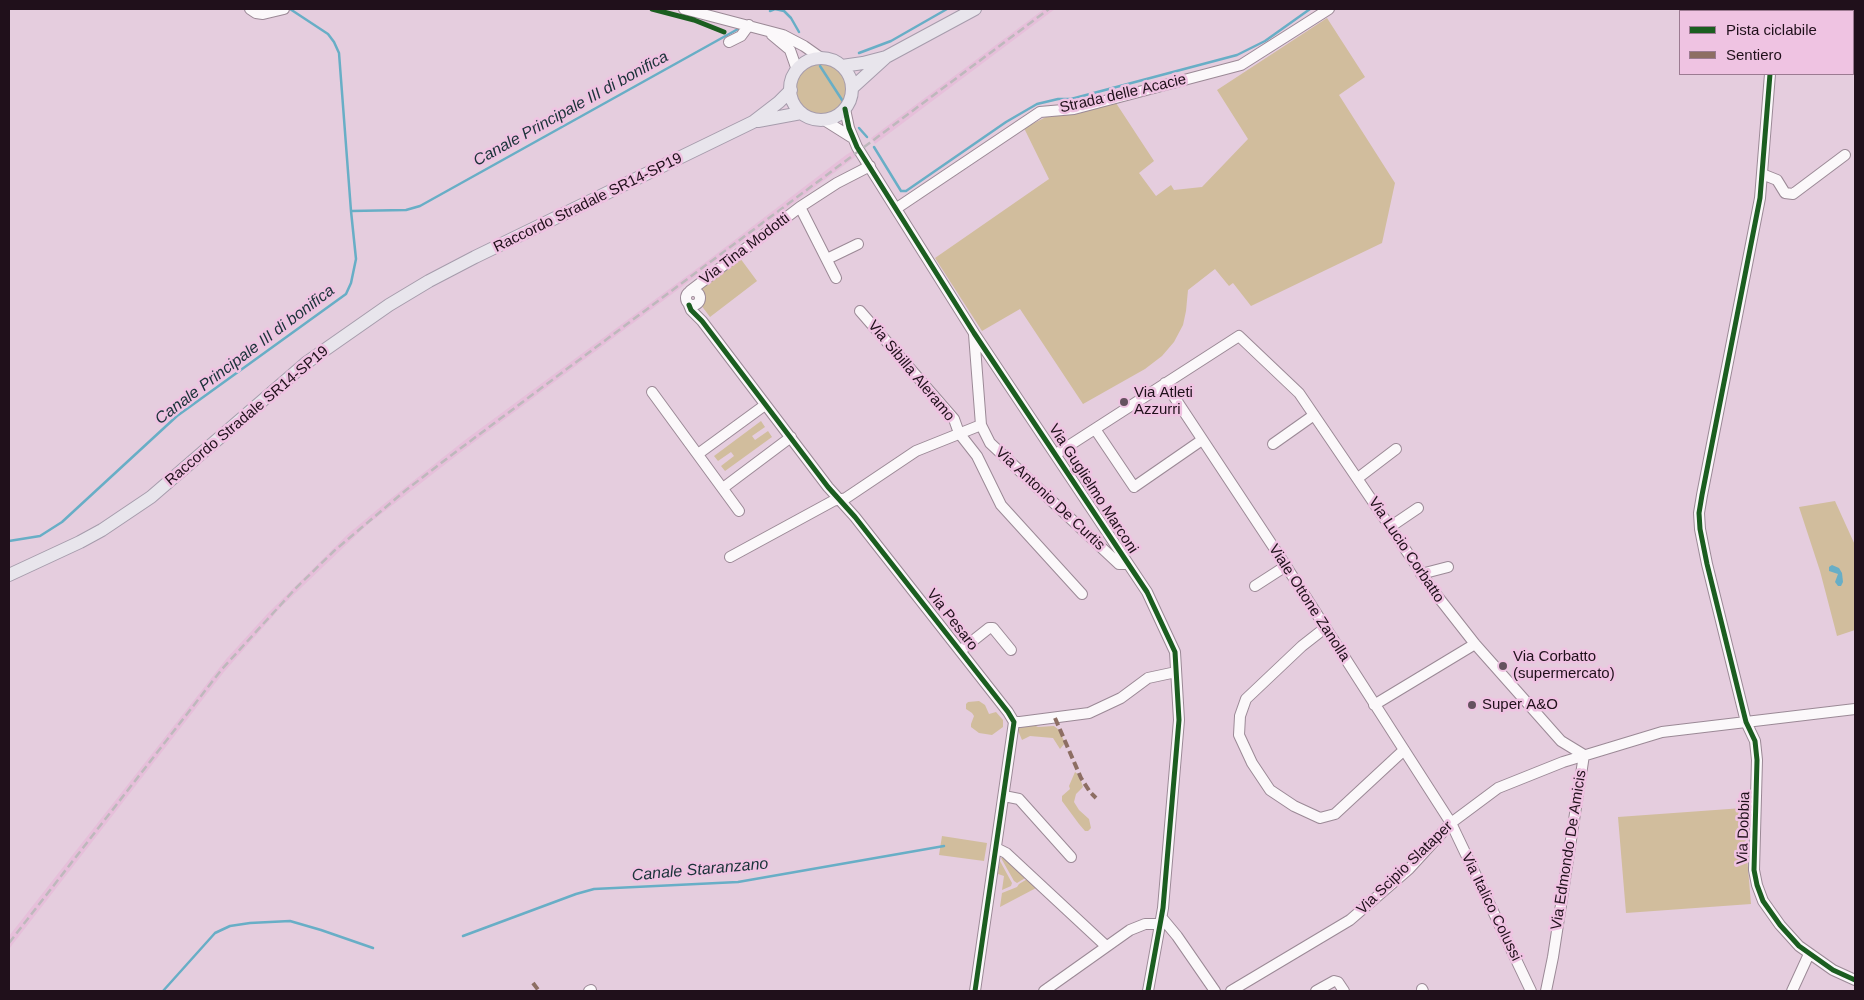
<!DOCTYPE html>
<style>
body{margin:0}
#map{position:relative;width:1864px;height:1000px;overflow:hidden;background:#e5cdde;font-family:Helvetica,sans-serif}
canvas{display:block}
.frame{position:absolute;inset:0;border:10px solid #20101b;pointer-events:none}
.legend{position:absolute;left:1679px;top:10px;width:175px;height:65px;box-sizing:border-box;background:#efc3e2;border:1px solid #9c7b92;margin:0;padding:6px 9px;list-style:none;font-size:15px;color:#20101b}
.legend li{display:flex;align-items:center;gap:10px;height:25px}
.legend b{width:25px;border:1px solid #9c7b92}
</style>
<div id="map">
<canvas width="1864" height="1000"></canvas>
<div class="frame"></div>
<ul class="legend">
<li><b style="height:6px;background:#1b5e20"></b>Pista ciclabile</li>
<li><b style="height:6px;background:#8d6e63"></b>Sentiero</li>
</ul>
</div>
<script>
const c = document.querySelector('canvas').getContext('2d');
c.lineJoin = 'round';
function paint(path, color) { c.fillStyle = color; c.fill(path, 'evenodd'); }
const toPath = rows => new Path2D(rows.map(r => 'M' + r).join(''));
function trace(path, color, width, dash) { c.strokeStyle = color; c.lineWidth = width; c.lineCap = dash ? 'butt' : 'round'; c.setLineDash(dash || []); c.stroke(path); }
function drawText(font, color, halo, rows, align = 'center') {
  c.font = font + ' Helvetica,sans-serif'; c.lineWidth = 5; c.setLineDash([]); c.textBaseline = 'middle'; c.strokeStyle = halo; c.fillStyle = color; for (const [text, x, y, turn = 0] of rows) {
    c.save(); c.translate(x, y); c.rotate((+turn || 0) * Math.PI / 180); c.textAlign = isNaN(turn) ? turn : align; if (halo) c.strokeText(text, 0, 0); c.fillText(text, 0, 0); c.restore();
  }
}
const built = toPath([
 [1044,9,1055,9,875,144,871,138],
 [854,150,858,155,465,449,367,525,282,606,224,672,9,949,9,936,227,658,268,613,348,534,384,504,465,440,707,261,846,155]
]);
const green = toPath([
 [1327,18,1365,77,1339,95,1395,183,1382,243,1251,306,1233,283,1229,286,1215,269,1188,290,1186,311,1183,325,1174,342,1162,356,1145,369,1083,404,1020,309,982,331,935,258,1049,179,1024,128,1048,116,1116,103,1154,161,1139,173,1156,196,1171,185,1174,190,1202,187,1248,139,1217,90],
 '795 89a26 26 0 1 1 52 0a26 26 0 1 1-52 0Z',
 [740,258,757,281,710,317,701,305,704,296,699,289],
 [761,421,765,427,752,436,755,440,768,431,772,437,725,471,721,466,734,456,731,452,718,461,714,456],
 [1835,501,1855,545,1855,630,1837,636,1820,571,1799,507],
 [979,701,985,705,989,714,996,712,1003,720,1003,727,992,735,979,733,971,727,971,724,974,716,972,713,966,709,966,704,968,702],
 [1032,724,1038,727,1054,726,1059,730,1065,743,1060,749,1053,738,1030,736,1022,740,1017,728,1019,726],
 [1075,772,1079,775,1083,787,1076,794,1074,802,1079,810,1089,819,1091,828,1088,831,1085,831,1079,824,1062,801,1062,796,1070,789,1069,786],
 [1743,808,1751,904,1626,913,1618,817],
 [942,836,987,843,984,861,939,855],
 [1003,857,1027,877,1017,883,1014,881,1001,858],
 [1000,861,1012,883,1011,886,1002,890,1004,876,998,874],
 [1029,878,1038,887,1000,907,1002,893,1017,887,1019,884]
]);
const water = toPath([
 [1832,565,1839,568,1842,573,1843,582,1841,586,1838,586,1835,582,1838,574,1829,571,1829,567]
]);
const stream = toPath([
 [290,9,328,34,334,42,339,53,351,211],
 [770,11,775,9,784,11,791,18,799,32],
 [859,53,891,41,947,9],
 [820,66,844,103],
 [859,128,867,137],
 [874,147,901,191,906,191,1006,122,1037,104,1058,99,1071,99,1237,55,1265,41,1310,9],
 [9,541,40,536,62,522,177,416,346,294,351,283,356,259,351,211,406,210,420,206,738,29],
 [463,936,576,894,594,889,738,882,944,846],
 [163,991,215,933,230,926,250,923,290,921,321,930,373,948]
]);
const minor = toPath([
 [250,9,256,13,263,14,284,9],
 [684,9,783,35,804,46,821,58],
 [1775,11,1775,9],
 [772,35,790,50,797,70],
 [729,42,741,36,749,25],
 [1770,74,1760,198,1702,495,1699,513,1700,529,1707,564,1746,722,1755,741,1757,760,1754,870,1757,885,1763,901,1780,925,1799,946,1833,970,1855,980],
 [845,109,849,128,857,147,974,333,1147,592,1175,652,1179,720,1163,908,1148,991],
 [824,120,851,137],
 [1762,174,1777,180,1785,193,1793,194,1845,155],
 [800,207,836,278],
 [897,208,1040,112,1074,109,1241,65,1329,9],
 [827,259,858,244],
 '686 298a7 7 0 1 1 14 0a7 7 0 1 1-14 0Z',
 [690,291,800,207,837,183,870,166],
 [689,305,691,310,702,321,828,487,855,517,1008,712,1014,722,975,991],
 [860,311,954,419,959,433,977,456,1001,505,1082,594],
 [974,334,981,425,990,443,1119,564,1128,564],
 [1165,383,1286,566,1451,823,1531,991],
 [652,392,739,511],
 [1095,429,1134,487,1202,440],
 [1273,444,1314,415],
 [698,454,765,405],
 [1056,454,1239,336,1299,393,1435,593,1475,644,1561,741,1584,755],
 [1358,478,1396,449],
 [723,488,791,437],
 [1390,527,1418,508],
 [730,557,833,501,846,498,916,451,981,425],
 [1421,574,1448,567],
 [1255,586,1286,566],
 [1325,628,1302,646,1246,699,1240,716,1239,735,1252,763,1270,790,1294,806,1320,818,1335,814,1404,750],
 [960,651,989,628,993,628,1011,650],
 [1374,705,1475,644],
 [1014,722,1020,722,1089,713,1121,698,1148,678,1176,672],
 [1004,796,1019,799,1071,857],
 [996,848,1006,853,1106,946],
 [1162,918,1177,936,1215,991],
 [1422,989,1423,991],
 [589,991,591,990],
 [1044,991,1130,930,1145,924,1160,924],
 [1231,991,1350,920,1409,869,1451,823,1498,788,1563,762,1662,732,1855,709],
 [1316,991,1334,981,1338,982,1344,991],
 [1546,991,1553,957,1584,755],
 [1792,991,1809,954]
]);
const major = toPath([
 '790 89a31 31 0 1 1 62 0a31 31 0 1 1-62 0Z',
 [842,66,863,63,886,57,975,9],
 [852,88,885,58],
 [758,121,801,113],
 [9,575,80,542,102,530,151,497,306,363,389,305,429,281,475,257,753,122,779,102,791,90]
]);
const rail = toPath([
 [9,943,222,669,296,588,334,551,406,490,453,454,1049,9]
]);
const quiet = toPath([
 [1055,718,1081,778,1090,792,1096,798],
 [533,983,539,991]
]);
const cycleway = toPath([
 [652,9,694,20,724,32],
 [1770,74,1760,198,1702,495,1699,513,1700,529,1707,564,1746,722,1755,741,1757,760,1754,870,1757,885,1763,901,1780,925,1799,946,1833,970,1855,980],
 [845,109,849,128,857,147,974,333,1147,592,1175,652,1179,720,1163,908,1148,991],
 [689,305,691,310,702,321,828,487,855,517,1008,712,1014,722,975,991]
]);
const markers = [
 [1124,402,5,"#65525f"],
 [1503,666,5,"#65525f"],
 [1472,705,5,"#65525f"]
];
const streetNames = [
 ["Strada delle Acacie",1123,94,-13],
 ["Raccordo Stradale SR14-SP19",588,203,-26],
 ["Via Tina Modotti",745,249,-37],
 ["Via Sibilla Aleramo",911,371,50],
 ["Raccordo Stradale SR14-SP19",247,416,-40],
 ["Via Guglielmo Marconi",1093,489,57],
 ["Via Antonio De Curtis",1050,499,43],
 ["Via Lucio Corbatto",1406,550,56],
 ["Viale Ottone Zanolla",1309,603,57],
 ["Via Pesaro",952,620,52],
 ["Via Dobbia",1744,828,-88],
 ["Via Edmondo De Amicis",1569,850,-81],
 ["Via Scipio Slataper",1405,868,-44],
 ["Via Italico Colussi",1491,907,64]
];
const poiNames = [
 ["Via Atleti",1134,393],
 ["Azzurri",1134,410],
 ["Via Corbatto",1513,657],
 ["(supermercato)",1513,674],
 ["Super A&O",1482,705]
];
const waterNames = [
 ["Canale Principale III di bonifica",571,109,-29],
 ["Canale Principale III di bonifica",245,355,-37],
 ["Canale Staranzano",700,870,-5]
];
paint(built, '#e6bfda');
paint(green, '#d1bd9d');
paint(water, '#68aec6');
trace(stream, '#68aec6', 2.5);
trace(minor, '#9b8996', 12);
trace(major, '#a69cac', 14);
trace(minor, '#fbf8fa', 10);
trace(major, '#e8e5ec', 12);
trace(rail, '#beb8bc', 2.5, [8, 4]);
trace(quiet, '#8d6e63', 4, [8, 4]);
trace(cycleway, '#1b5e20', 5);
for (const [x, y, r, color] of markers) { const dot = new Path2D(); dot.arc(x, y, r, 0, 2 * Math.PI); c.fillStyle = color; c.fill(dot); trace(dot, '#efc3e2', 2); }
drawText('15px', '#20101b', '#efc3e2', streetNames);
drawText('15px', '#20101b', '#efc3e2', poiNames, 'left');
drawText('italic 16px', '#1a3239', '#efc3e2', waterNames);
</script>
